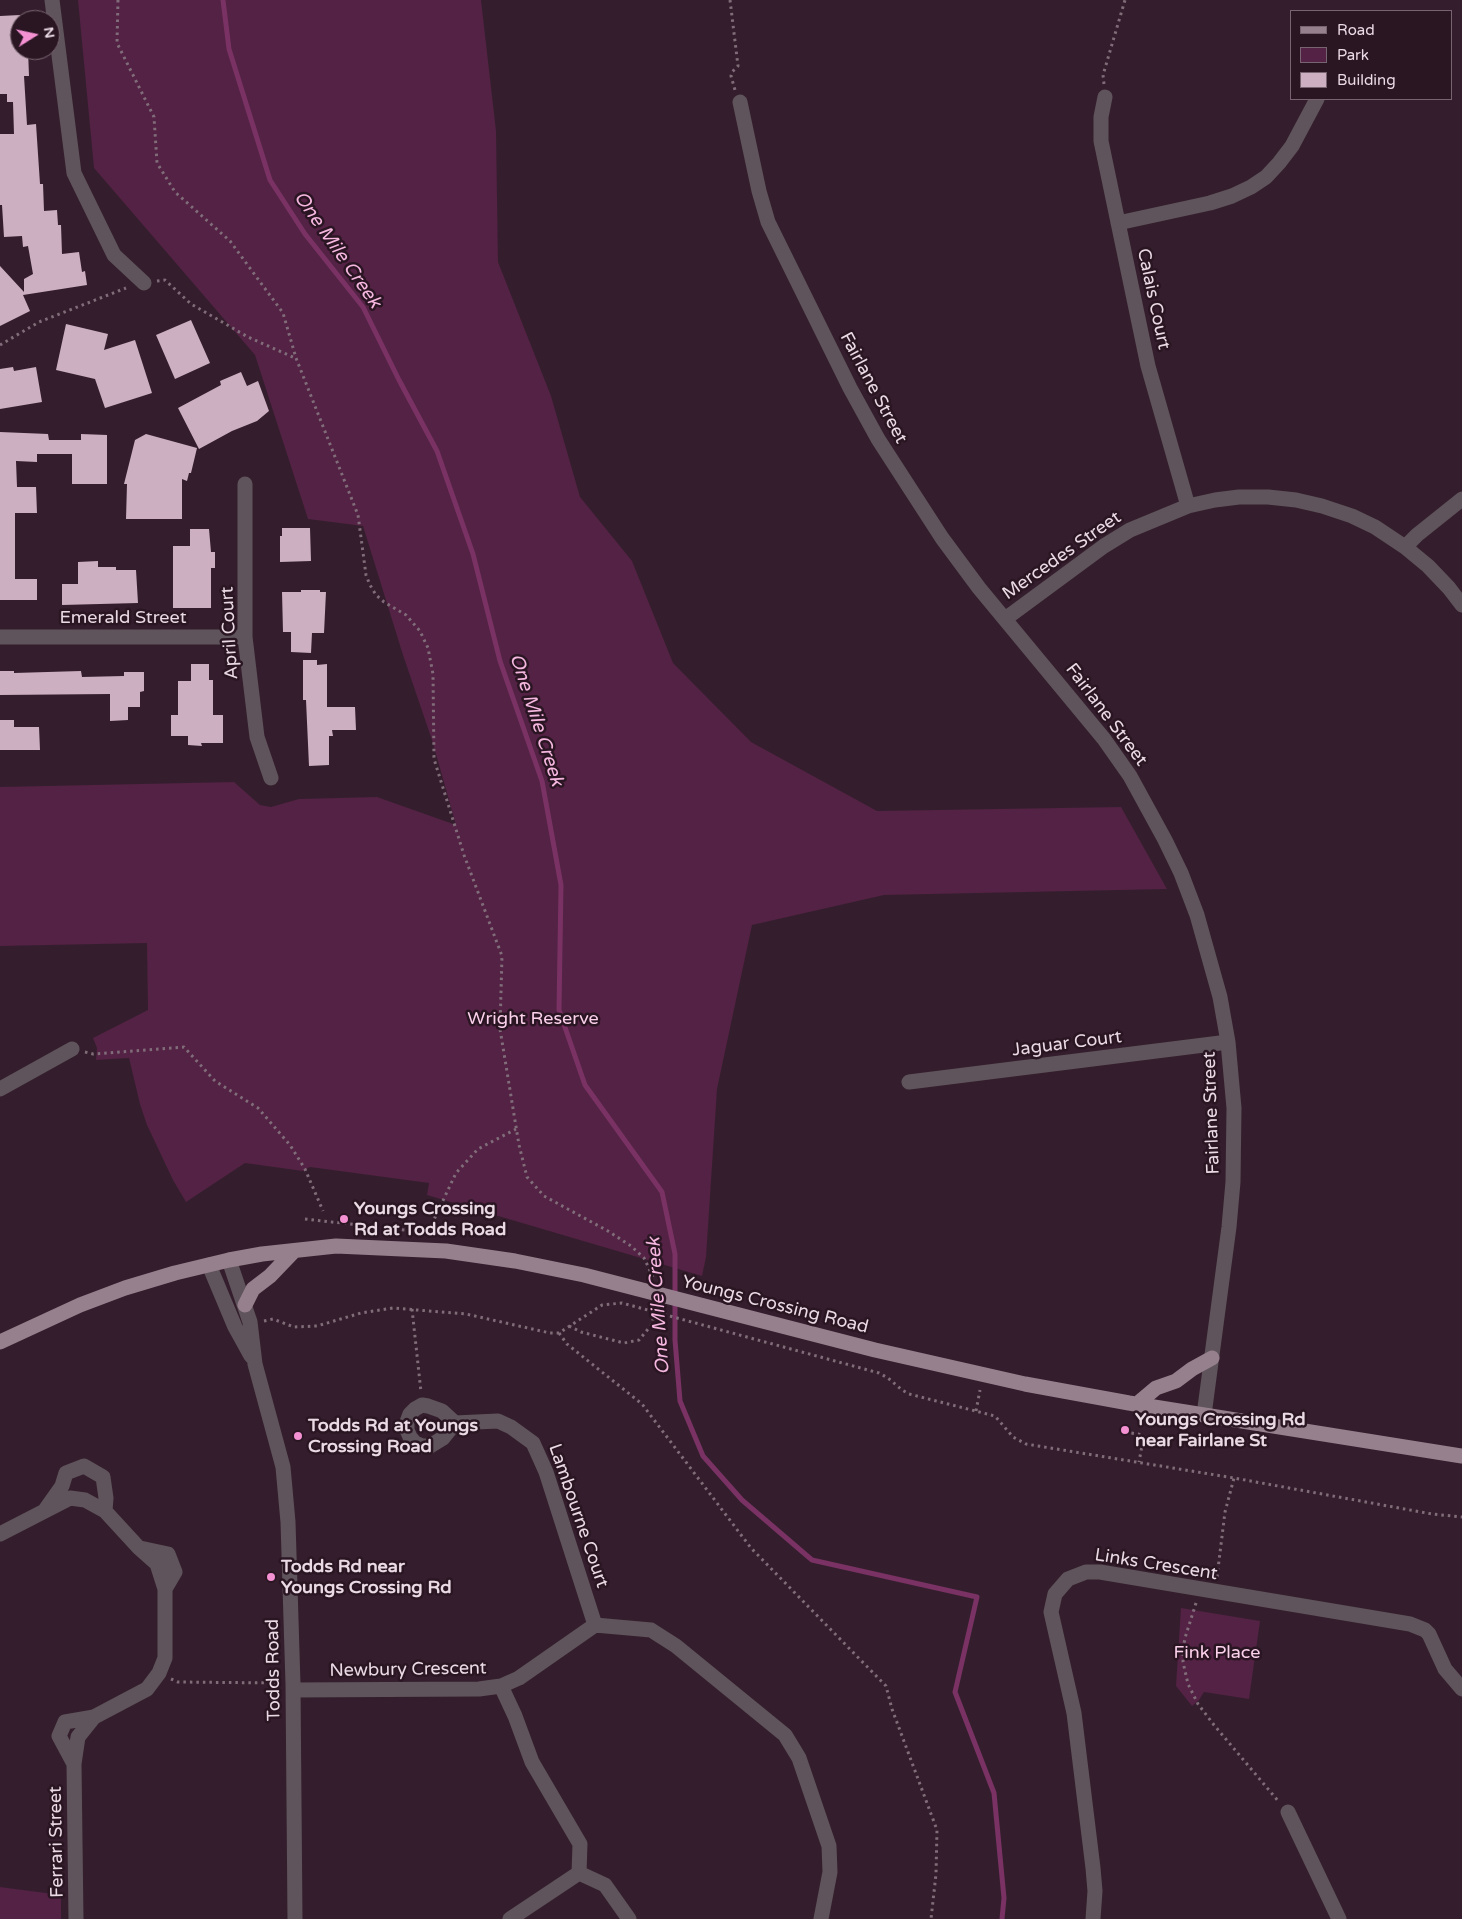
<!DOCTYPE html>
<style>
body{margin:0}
#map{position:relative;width:1462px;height:1919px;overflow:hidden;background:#341e2d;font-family:"Varela Round",sans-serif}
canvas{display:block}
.legend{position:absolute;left:1290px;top:10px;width:162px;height:90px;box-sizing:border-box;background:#2a1523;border:1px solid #776470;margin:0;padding:6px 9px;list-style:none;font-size:15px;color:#eadae4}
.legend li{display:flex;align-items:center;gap:10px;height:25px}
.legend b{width:25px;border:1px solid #776470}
.north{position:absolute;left:10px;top:10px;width:50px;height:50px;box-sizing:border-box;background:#2a1523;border:1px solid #776470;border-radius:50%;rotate:80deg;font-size:14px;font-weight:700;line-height:20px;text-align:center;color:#eadae4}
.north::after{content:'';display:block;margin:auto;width:18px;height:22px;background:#f491d3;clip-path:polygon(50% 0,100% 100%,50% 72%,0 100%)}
</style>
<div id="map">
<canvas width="1462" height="1919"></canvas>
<ul class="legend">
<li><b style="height:6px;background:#97808e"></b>Road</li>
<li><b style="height:14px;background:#532244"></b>Park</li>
<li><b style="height:14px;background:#ccafc1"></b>Building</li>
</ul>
<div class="north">N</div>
</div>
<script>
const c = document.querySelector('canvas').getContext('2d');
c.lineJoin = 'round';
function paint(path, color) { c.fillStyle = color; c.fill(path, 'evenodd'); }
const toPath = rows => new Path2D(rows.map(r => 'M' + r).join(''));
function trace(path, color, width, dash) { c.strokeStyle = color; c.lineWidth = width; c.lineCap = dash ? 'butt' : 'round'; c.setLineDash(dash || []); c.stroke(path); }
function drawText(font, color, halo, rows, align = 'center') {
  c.font = font + ' "Varela Round",sans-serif'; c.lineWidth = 5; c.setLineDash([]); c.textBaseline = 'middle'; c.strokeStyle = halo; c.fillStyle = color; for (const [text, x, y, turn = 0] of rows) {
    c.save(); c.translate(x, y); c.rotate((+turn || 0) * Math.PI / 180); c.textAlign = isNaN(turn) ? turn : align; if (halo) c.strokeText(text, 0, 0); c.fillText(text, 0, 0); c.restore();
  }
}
const green = toPath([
 [78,0,481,0,496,131,498,262,551,396,580,497,632,561,673,663,751,742,877,811,1121,807,1167,889,884,895,752,925,717,1089,706,1257,702,1276,427,1195,429,1183,310,1167,303,1171,245,1163,186,1202,173,1180,147,1125,140,1104,129,1058,96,1060,97,1048,93,1038,148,1010,147,943,0,946,0,787,234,782,260,805,271,807,299,799,377,797,456,825,432,740,403,655,363,526,308,519,255,355,94,168],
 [1181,1608,1260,1621,1249,1699,1204,1692,1199,1700,1192,1706,1176,1686],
 [0,1887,61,1895,61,1919,0,1919]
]);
const stream = toPath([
 [223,0,229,49,270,180,305,234,363,307,399,380,437,451,473,554,500,661,542,781,561,885,559,1010,585,1085,662,1192,675,1254,675,1340,680,1401,703,1456,742,1500,812,1560,977,1597,955,1692,994,1793,1004,1898,1002,1919]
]);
const building = toPath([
 [20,15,20,50,28,50,29,76,24,76,27,125,36,124,40,184,43,184,44,211,57,210,58,225,61,225,62,254,79,252,82,272,85,271,87,285,23,295,30,311,0,326,0,266,24,292,24,279,33,274,28,246,23,247,22,236,4,237,2,205,0,205,0,134,14,134,13,102,7,102,7,94,0,94,0,16],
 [191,320,210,363,175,379,156,335],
 [66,324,108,334,104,350,135,340,152,393,105,408,95,379,56,370],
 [13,367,14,371,36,367,42,402,0,409,0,369],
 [241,372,247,386,258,381,269,411,257,421,232,431,199,449,178,408,221,385,220,381],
 [0,432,48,434,49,440,81,440,81,434,107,435,107,484,72,484,72,454,37,454,37,462,16,461,17,487,36,487,37,513,15,513,15,579,37,579,37,600,0,600],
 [146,434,197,448,191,473,189,473,187,481,182,479,182,519,126,519,127,484,124,484,135,440],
 [282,528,310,528,311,561,280,562,280,536,282,536],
 [190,529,209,529,211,552,215,552,215,568,211,568,211,608,173,608,173,546,190,546],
 [98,561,98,567,116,567,116,570,136,570,138,603,62,605,62,584,78,584,78,562],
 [301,590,320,590,320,592,326,592,324,633,312,633,311,653,291,652,291,632,283,632,282,592,301,592],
 [303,660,317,660,317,665,327,664,327,707,355,707,356,730,332,730,333,736,329,736,329,765,309,766,306,700,303,700],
 [191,664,209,664,209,680,213,680,213,715,223,715,223,743,201,743,202,746,188,745,188,736,171,736,171,715,178,715,178,681,191,681],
 [0,671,14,671,14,673,81,671,82,677,124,676,124,672,144,672,144,691,140,692,140,707,128,707,128,720,110,721,110,694,0,695],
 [0,720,14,720,14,727,39,727,40,750,0,750]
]);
const path = toPath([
 [118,0,117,43,154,117,157,163,175,192,230,241,283,313,296,358,358,515,366,575,370,585,376,595,384,602,406,615,420,631,428,648,433,674,434,759,464,855,502,956,500,1029,519,1145,527,1177,544,1196,608,1231,631,1246,644,1258,654,1279],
 [730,0,738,66,732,72,731,76,735,90],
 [1104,84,1103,75,1125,0],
 [157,281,165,280,191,304,248,337,295,358],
 [0,345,39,322,126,288],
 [85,1052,93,1054,184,1047,215,1081,258,1108,290,1145,305,1169,323,1211],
 [305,1219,413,1231,430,1228,456,1173,478,1149,516,1129],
 [412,1309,421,1392],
 [264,1321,273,1319,294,1327,317,1326,361,1313,393,1308,466,1314,550,1333,559,1333,602,1305,622,1303,879,1373,888,1378,902,1390,909,1394,995,1416,1013,1437,1026,1444,1234,1478,1432,1514,1462,1517],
 [569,1326,581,1332,624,1343,639,1340,653,1323,653,1307],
 [559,1333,567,1344,642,1404,751,1548,886,1686,892,1709,937,1830,936,1874,931,1919],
 [976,1411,980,1390],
 [1125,1432,1144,1435,1139,1462],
 [1217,1577,1225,1512,1234,1478],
 [1196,1603,1185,1638,1183,1649,1183,1662,1188,1684,1198,1704,1214,1725,1279,1802],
 [171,1679,178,1682,279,1683]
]);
const minor = toPath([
 [52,0,74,173,114,255,144,283],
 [1105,97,1101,117,1101,141,1148,366,1188,506],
 [740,102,759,191,768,222,850,388,878,439,942,538,979,588,1104,739,1130,776,1165,840,1181,873,1197,915,1220,997,1228,1042,1234,1108,1233,1182,1229,1227,1204,1415],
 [1118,223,1210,203,1232,196,1251,187,1266,177,1279,163,1292,146,1317,99],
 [245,484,245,637,257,737,271,778],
 [1405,547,1417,535,1462,499],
 [1005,619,1104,546,1130,530,1188,506,1215,500,1239,497,1268,497,1296,500,1322,506,1352,516,1375,527,1405,547,1428,566,1449,588,1462,605],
 [0,637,245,637],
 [909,1082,1228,1042],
 [0,1089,72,1049],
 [229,1260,250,1322,255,1364,283,1467,288,1522,293,1684,295,1919],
 [209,1265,235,1327,251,1356],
 [455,1423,443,1438,430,1446,422,1446,415,1443,410,1437,407,1430,407,1422,410,1414,415,1409,422,1405,428,1406,442,1411,455,1423,498,1421,511,1427,533,1443,546,1472,595,1625],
 [45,1510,62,1486,66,1473,84,1466,103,1477,106,1498,105,1511],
 [0,1534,70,1498,85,1500,105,1511,139,1548,157,1564,165,1589,165,1658,159,1673,147,1689,94,1717,78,1737,74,1764,76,1919],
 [140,1548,168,1554,175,1572,165,1589],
 [501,1686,515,1716,532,1762,580,1844,579,1873,605,1885,629,1919],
 [293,1690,479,1689,501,1686,519,1678,595,1625,651,1630,676,1646,785,1735,799,1758,829,1846,830,1872,821,1919],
 [74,1764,59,1736,65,1722,94,1717],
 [1288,1812,1339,1919],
 [510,1919,579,1873],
 [1093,1919,1095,1891,1093,1868,1074,1713,1051,1612,1055,1594,1068,1579,1086,1572,1100,1572,1410,1624,1425,1630,1429,1634,1445,1669,1462,1689]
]);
const major = toPath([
 [245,1305,253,1289,270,1276,294,1251],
 [0,1342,80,1305,125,1288,175,1273,229,1260,262,1254,336,1246,446,1251,515,1261,584,1275,875,1350,1025,1384,1129,1403,1462,1456],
 [1137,1404,1156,1388,1176,1381,1192,1369,1212,1358]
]);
const markers = [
 [344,1219,5,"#f491d3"],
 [1125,1430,5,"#f491d3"],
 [298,1436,5,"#f491d3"],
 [271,1577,5,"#f491d3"]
];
const streetNames = [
 ["Calais Court",1153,299,78],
 ["Fairlane Street",873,388,62],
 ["Mercedes Street",1062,556,-35],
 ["Emerald Street",123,618],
 ["April Court",230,633,-93],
 ["Fairlane Street",1106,715,53],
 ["Jaguar Court",1067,1044,-7],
 ["Fairlane Street",1212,1113,-92],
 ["Youngs Crossing Road",775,1305,14],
 ["Lambourne Court",578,1516,71],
 ["Links Crescent",1156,1565,9],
 ["Todds Road",274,1670,-91],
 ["Newbury Crescent",408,1670,-1],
 ["Ferrari Street",57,1842,-91]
];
const parkNames = [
 ["Wright Reserve",533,1019],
 ["Fink Place",1217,1653]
];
const poiNames = [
 ["Youngs Crossing",354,1209],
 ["Rd at Todds Road",354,1230],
 ["Youngs Crossing Rd",1135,1420],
 ["near Fairlane St",1135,1441],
 ["Todds Rd at Youngs",308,1426],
 ["Crossing Road",308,1447],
 ["Todds Rd near",281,1567],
 ["Youngs Crossing Rd",281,1588]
];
const waterNames = [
 ["One Mile Creek",337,250,55],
 ["One Mile Creek",536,720,72],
 ["One Mile Creek",659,1306,-94]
];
paint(green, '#532244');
trace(stream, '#793263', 5);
paint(building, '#ccafc1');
trace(path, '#816d7a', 3, [2.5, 4]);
trace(minor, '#5f545b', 15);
trace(major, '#97808e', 15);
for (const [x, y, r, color] of markers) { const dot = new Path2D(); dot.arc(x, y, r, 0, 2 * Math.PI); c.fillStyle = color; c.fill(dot); trace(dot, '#2a1523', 2); }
drawText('18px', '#eadae4', '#2a1523', streetNames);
drawText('18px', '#fbd1eb', '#2a1523', parkNames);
drawText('bold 18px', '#eadae4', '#2a1523', poiNames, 'left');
drawText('italic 19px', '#f5b7df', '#2a1523', waterNames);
</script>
